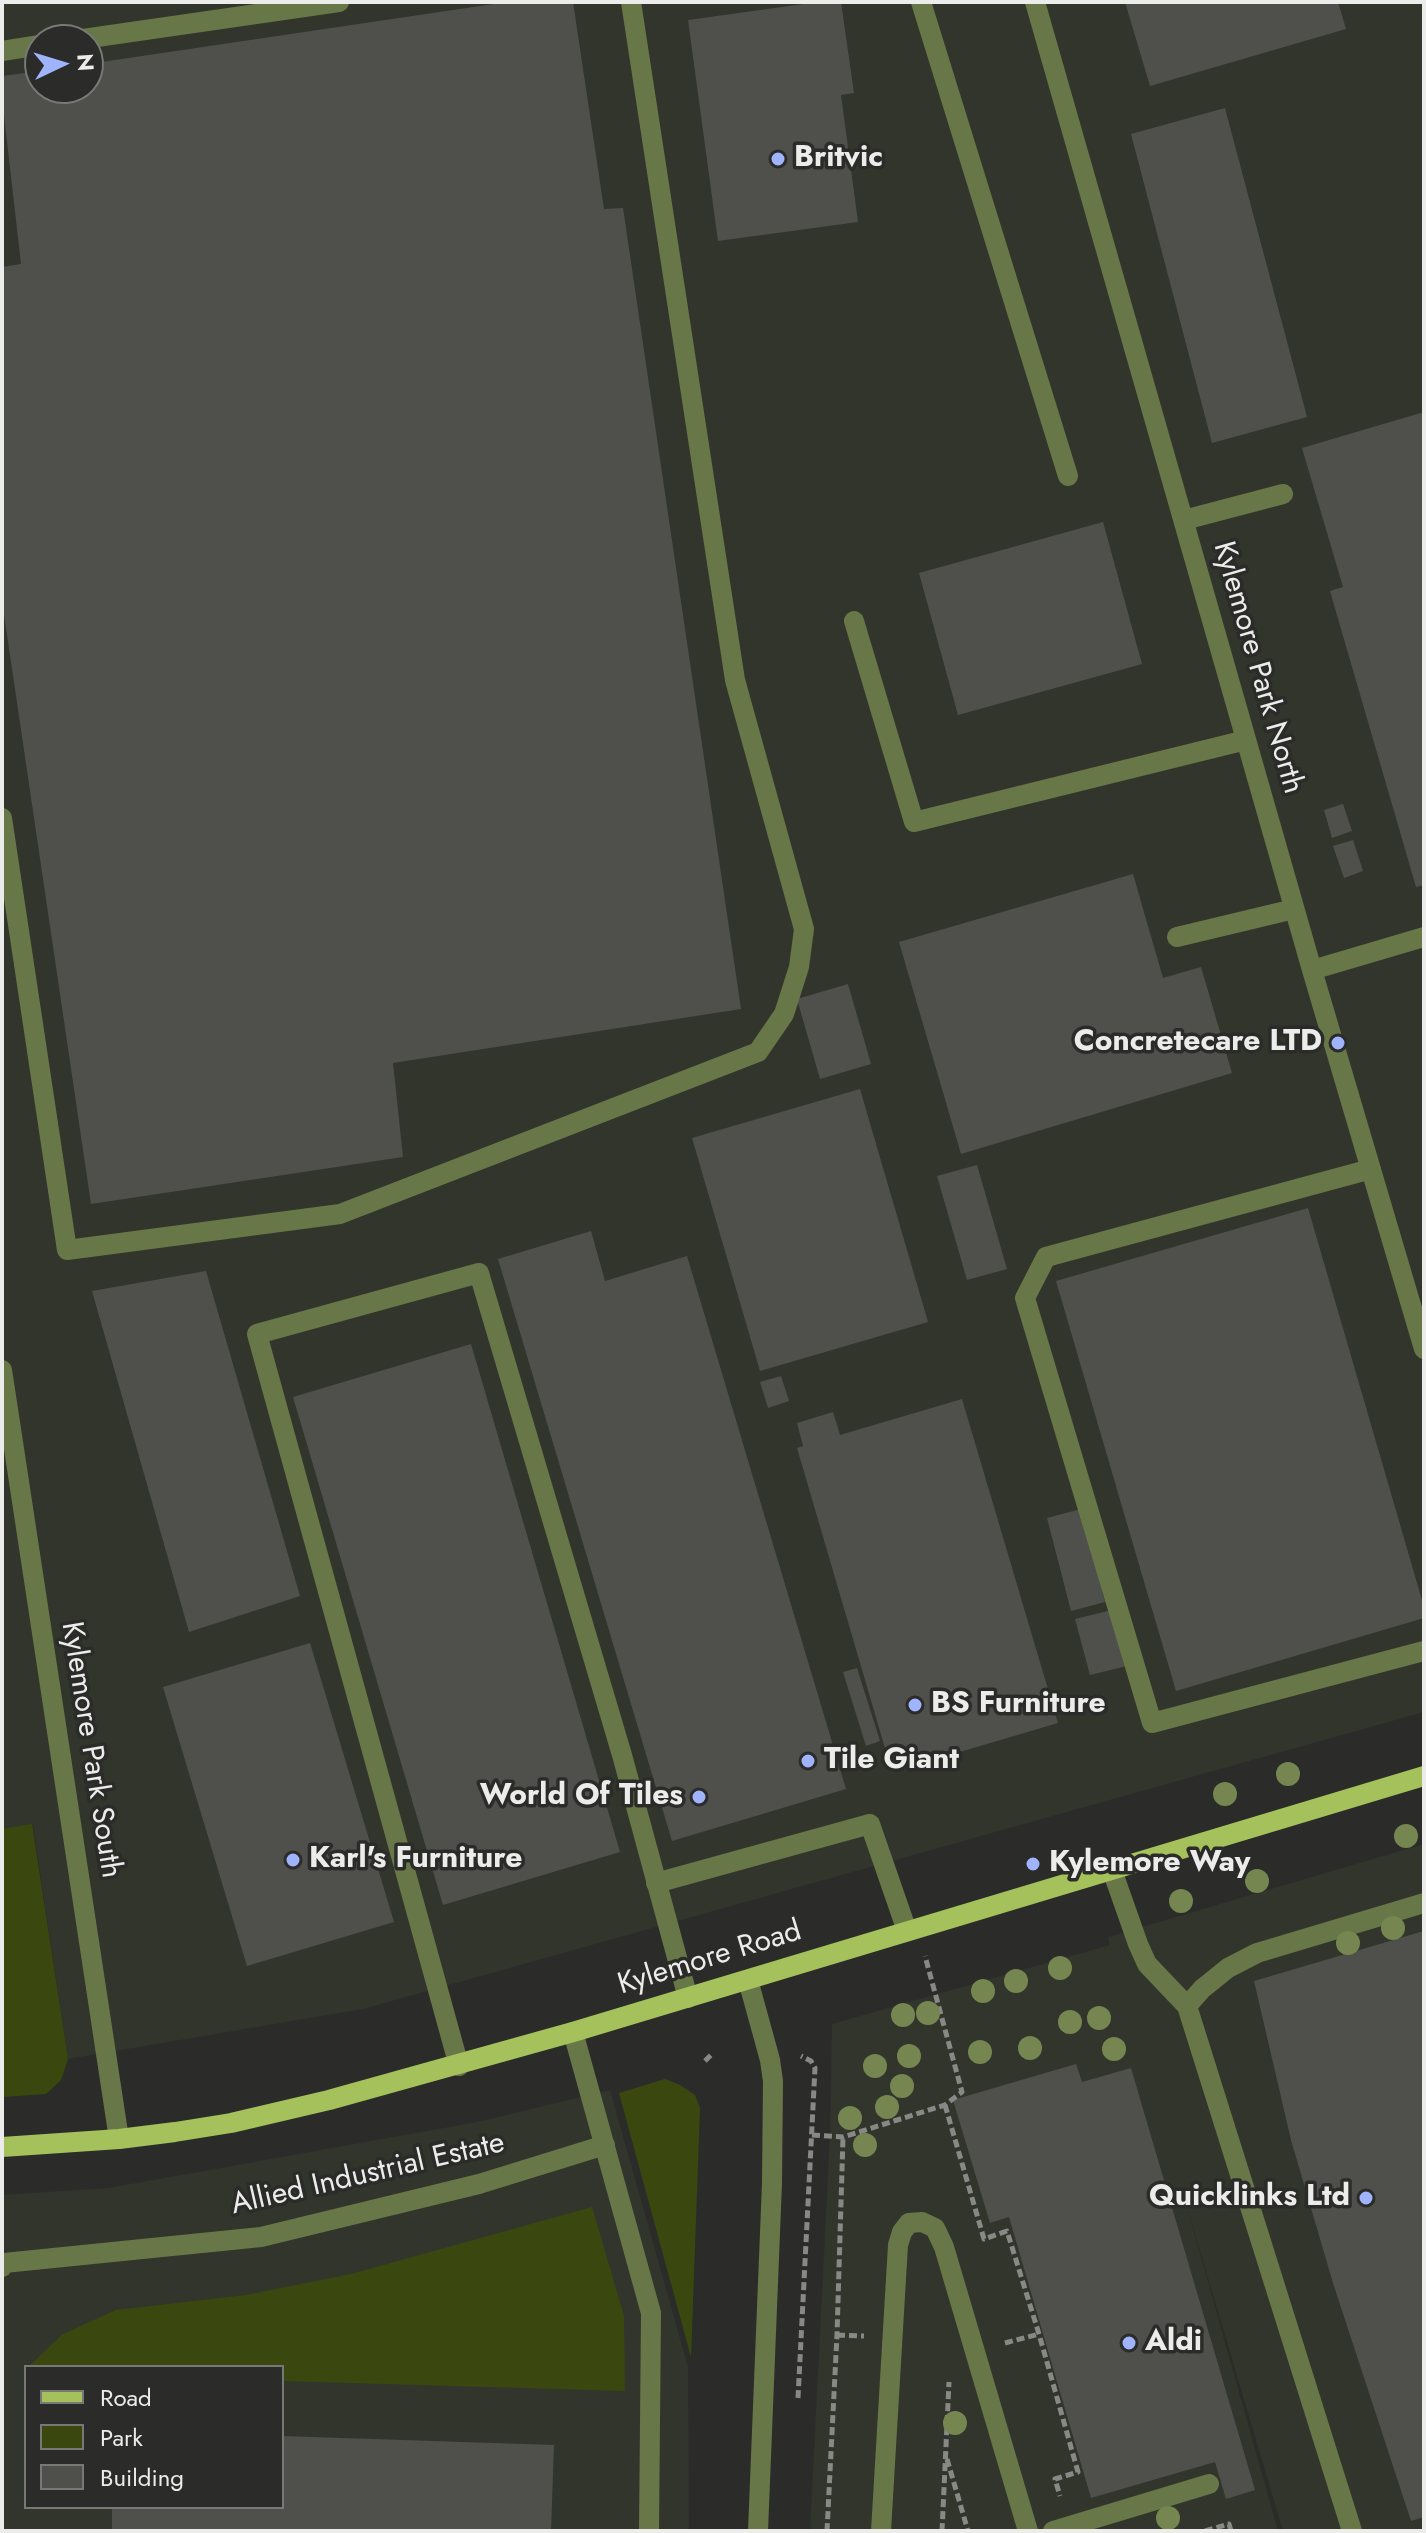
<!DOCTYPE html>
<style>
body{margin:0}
#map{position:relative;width:1426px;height:2533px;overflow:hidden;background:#2b2c29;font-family:Jost,sans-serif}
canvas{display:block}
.frame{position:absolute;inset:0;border:4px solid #ecedeb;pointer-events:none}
.legend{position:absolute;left:24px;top:2365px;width:260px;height:144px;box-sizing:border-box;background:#2b2c29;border:2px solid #787977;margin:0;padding:10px 14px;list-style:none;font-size:24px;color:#ecedeb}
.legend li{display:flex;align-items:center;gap:16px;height:40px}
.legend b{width:40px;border:2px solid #787977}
.north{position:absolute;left:24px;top:24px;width:80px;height:80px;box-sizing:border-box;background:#2b2c29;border:2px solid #787977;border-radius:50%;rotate:86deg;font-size:22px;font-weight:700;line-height:32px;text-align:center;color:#ecedeb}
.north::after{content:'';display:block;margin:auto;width:28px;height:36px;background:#a0b3fd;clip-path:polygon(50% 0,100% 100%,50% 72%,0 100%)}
</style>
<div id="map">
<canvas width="1426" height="2533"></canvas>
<div class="frame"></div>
<ul class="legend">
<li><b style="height:10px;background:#a4c15b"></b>Road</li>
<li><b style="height:22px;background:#3a4810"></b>Park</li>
<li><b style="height:22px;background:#4f504c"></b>Building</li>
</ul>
<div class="north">N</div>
</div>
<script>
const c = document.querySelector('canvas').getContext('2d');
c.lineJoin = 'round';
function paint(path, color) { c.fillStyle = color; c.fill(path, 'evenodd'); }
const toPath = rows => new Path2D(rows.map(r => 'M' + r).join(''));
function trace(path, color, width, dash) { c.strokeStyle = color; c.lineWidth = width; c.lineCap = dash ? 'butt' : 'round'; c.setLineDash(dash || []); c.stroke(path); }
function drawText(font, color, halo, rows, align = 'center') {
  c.font = font + ' Jost,sans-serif'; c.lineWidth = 7; c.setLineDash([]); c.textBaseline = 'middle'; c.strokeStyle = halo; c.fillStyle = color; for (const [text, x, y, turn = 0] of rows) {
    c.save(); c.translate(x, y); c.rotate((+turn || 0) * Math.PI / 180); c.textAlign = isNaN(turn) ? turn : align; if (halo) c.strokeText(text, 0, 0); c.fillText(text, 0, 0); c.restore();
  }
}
const built = toPath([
 [2,2,1424,2,1424,1712,363,2009,68,2059,33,1825,2,1829],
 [40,40,88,40,88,88,40,88],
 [1424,1844,1424,2531,1283,2531,1185,2200,1278,2531,810,2531,830,2136,832,2024,1110,1945,1108,1937],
 [610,2090,688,2367,689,2531,2,2531,2,2195,109,2188,477,2122],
 [26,2367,282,2367,282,2507,26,2507]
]);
const green = toPath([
 [32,1824,68,2059,61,2080,46,2094,2,2097,2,1829],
 [665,2079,680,2085,695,2095,700,2108,691,2357,619,2093],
 [592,2207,624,2316,625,2391,282,2381,282,2367,28,2367,63,2334,116,2310,246,2295,351,2274]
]);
const building = toPath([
 [507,2,573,2,604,209,623,208,741,1009,393,1063,403,1157,91,1204,2,601,2,267,21,264,2,98,2,76,40,71,40,88,88,88,88,64],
 [818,2,841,2,854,93,841,95,858,222,718,241,688,20],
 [1125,2,1338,2,1346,29,1150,86],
 [1225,108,1307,417,1212,443,1131,134],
 [1424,412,1424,885,1416,887,1330,591,1343,587,1302,448],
 [1103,522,1142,664,958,715,919,573],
 [1343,804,1352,831,1332,838,1324,810],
 [1353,840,1363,871,1344,878,1333,846],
 [1133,874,1163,978,1201,967,1232,1073,961,1154,899,942],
 [848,984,871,1064,820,1079,797,999],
 [860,1089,928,1322,760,1371,692,1138],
 [977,1165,1007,1269,967,1280,937,1176],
 [1308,1208,1424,1607,1424,1618,1176,1691,1056,1281],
 [591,1231,605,1281,687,1256,846,1789,672,1841,498,1259],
 [206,1271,300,1596,189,1632,92,1291],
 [471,1344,620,1852,443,1905,293,1397],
 [781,1376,789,1401,768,1408,760,1382],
 [962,1399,1058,1723,892,1772,797,1448,803,1446,797,1423,833,1412,840,1435],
 [1081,1509,1105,1602,1071,1611,1047,1518],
 [1112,1610,1127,1666,1090,1675,1075,1619],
 [310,1643,394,1922,247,1966,163,1687],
 [857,1668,880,1741,866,1746,843,1672],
 [1424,1931,1424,2517,1411,2521,1333,2283,1291,2140,1254,1981],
 [1076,2064,1082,2082,1131,2068,1255,2490,1226,2499,1215,2462,1091,2498,1009,2217,990,2223,953,2100],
 [282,2436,554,2445,551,2531,112,2531,112,2507,282,2507]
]);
const path = toPath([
 [705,2061,711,2055],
 [945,2105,984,2239,1007,2231,1039,2334,1078,2472,1055,2479,1060,2496],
 [812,2135,843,2137,945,2105,962,2092,925,1956],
 [837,2335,864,2336],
 [1005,2343,1039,2334],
 [798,2398,815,2068,811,2061,801,2056],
 [947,2459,968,2531],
 [827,2531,837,2335,843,2137],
 [942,2531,949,2382],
 [1205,2531,1229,2524,1231,2531]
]);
const minor = toPath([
 [921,2,1068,476],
 [1035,2,1312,970,1424,1349],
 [76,40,339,2],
 [2,51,40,45],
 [1184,520,1283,494],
 [854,621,914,822,1246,740],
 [2,818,67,1250,340,1214,758,1052,784,1014,799,967,804,929,735,680,631,2],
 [1177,937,1294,909],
 [1312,970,1424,937],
 [1371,1169,1046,1257,1025,1298,1152,1723,1424,1651],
 [2,1370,119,2139],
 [1112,1870,1138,1944,1147,1964,1187,2006,1352,2531],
 [656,1883,870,1824,907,1931],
 [748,1980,770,2060,773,2081,772,2183,758,2531],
 [1187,2006,1202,1989,1228,1968,1257,1953,1424,1903],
 [573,2032,651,2313,649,2531],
 [459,2066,257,1334,479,1273,622,1755,688,1998],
 [2,2267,4,2263,261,2237,479,2184,605,2145],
 [881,2531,898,2245,902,2232,909,2223,922,2222,935,2228,944,2247,1028,2531],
 [1053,2531,1209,2484]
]);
const major = toPath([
 [2,2147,119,2139,175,2132,231,2123,329,2100,573,2032,1424,1776]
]);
const trees = [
 [1288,1774],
 [1225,1794],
 [1406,1836],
 [1257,1881],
 [1181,1901],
 [1393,1928],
 [1348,1943],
 [1060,1968],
 [1016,1981],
 [983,1991],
 [928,2013],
 [903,2015],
 [1099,2018],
 [1070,2022],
 [1030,2048],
 [1114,2049],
 [980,2052],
 [909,2056],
 [875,2066],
 [902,2086],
 [887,2107],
 [850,2118],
 [865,2145],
 [955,2423],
 [1168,2518]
];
const markers = [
 [778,159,8,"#a0b3fd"],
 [1338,1043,8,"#a0b3fd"],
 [915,1705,8,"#a0b3fd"],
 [808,1761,8,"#a0b3fd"],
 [699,1797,8,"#a0b3fd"],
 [293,1860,8,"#a0b3fd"],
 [1033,1864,8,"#a0b3fd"],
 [1366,2198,8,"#a0b3fd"],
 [1129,2343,8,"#a0b3fd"]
];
const poiNames = [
 ["Britvic",794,159],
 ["Concretecare LTD",1322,1043,"right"],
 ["BS Furniture",931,1705],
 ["Tile Giant",824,1761],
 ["World Of Tiles",683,1797,"right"],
 ["Karl's Furniture",309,1860],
 ["Kylemore Way",1049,1864],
 ["Quicklinks Ltd",1350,2198,"right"],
 ["Aldi",1145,2343]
];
const streetNames = [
 ["Kylemore Park North",1257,668,74],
 ["Kylemore Park South",90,1750,81],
 ["Kylemore Road",710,1959,-17],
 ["Allied Industrial Estate",368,2175,-13]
];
paint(built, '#32352c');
paint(green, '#3a4810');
paint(building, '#4f504c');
trace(path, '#888986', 5, [8, 4]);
trace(minor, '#687748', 20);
trace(major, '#a4c15b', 20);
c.fillStyle = '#768650';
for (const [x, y] of trees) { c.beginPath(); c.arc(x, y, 12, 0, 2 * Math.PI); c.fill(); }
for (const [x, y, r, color] of markers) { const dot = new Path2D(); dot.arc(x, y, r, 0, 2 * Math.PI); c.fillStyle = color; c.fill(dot); trace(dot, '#2b2c29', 3); }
drawText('bold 30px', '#ecedeb', '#2b2c29', poiNames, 'left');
drawText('30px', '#ecedeb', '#2b2c29', streetNames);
</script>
